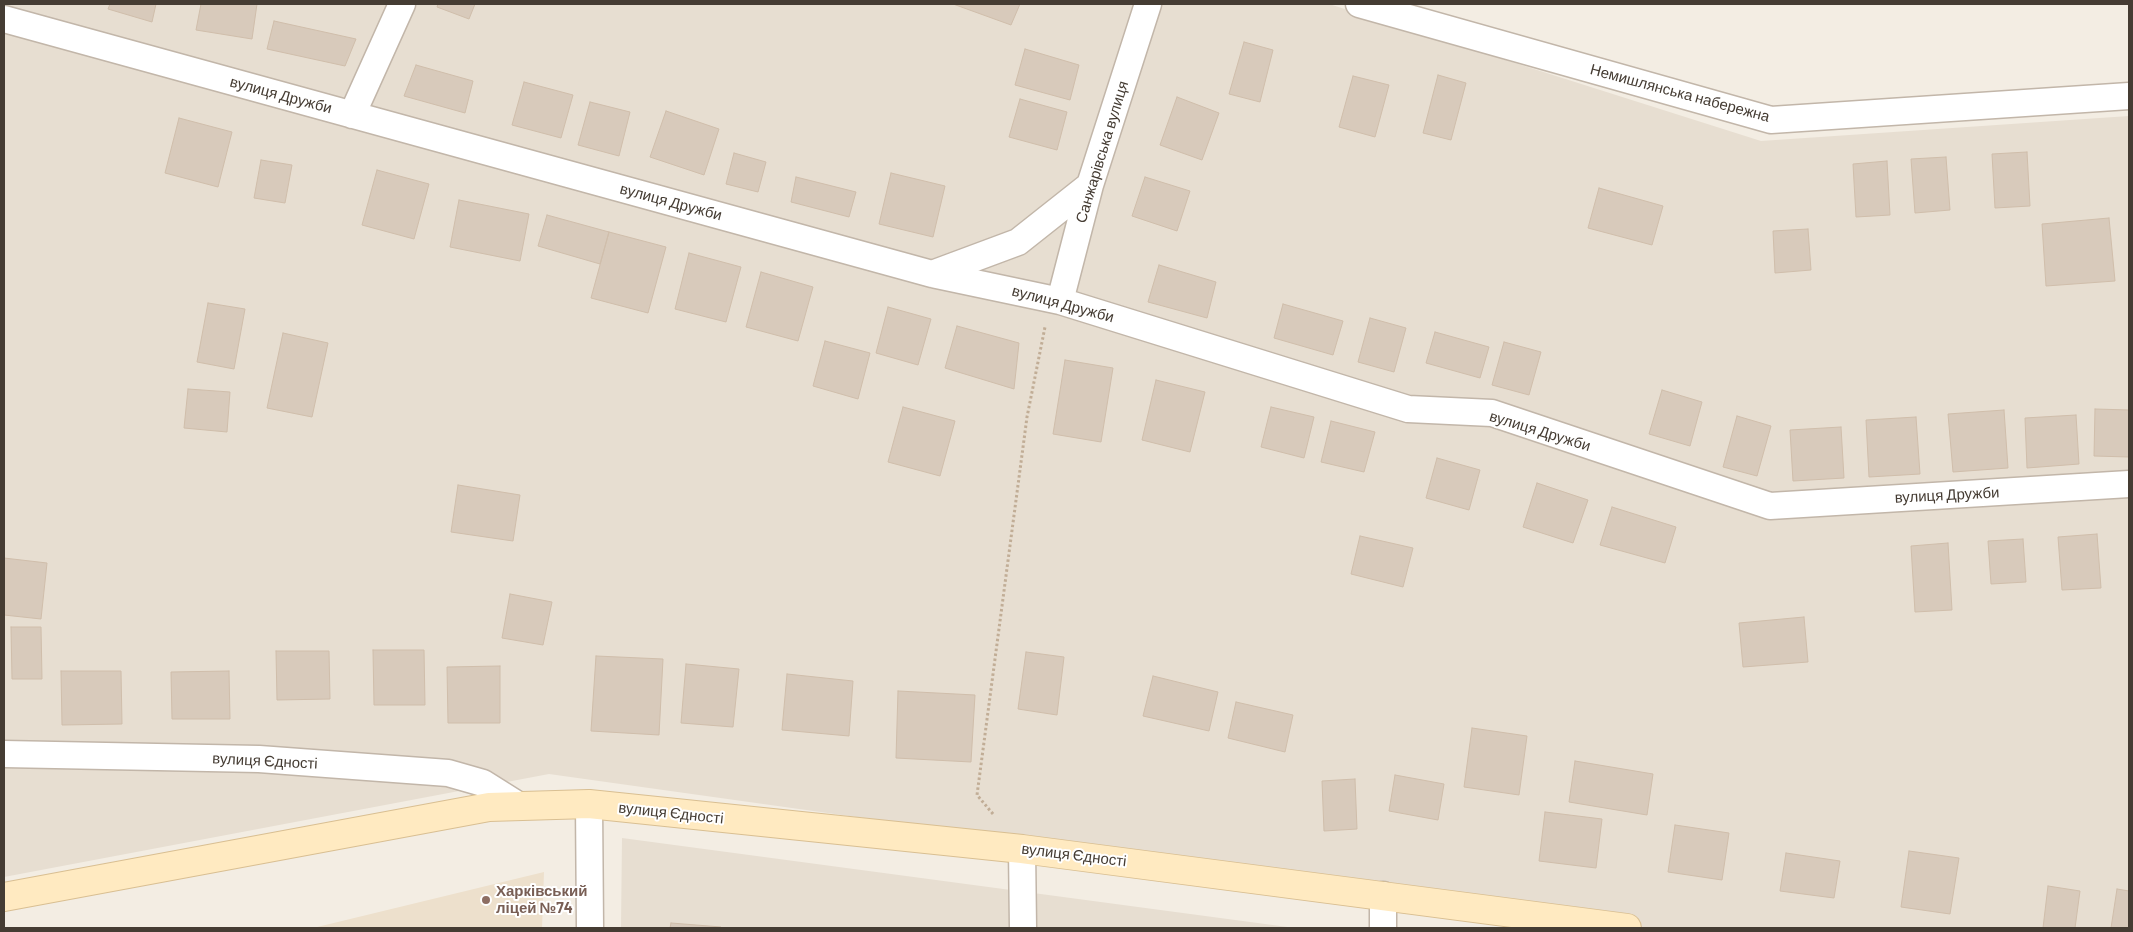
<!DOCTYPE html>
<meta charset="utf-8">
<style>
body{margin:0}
#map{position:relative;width:2133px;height:932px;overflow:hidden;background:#f3ede3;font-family:Barlow,sans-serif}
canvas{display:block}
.frame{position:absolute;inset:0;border:5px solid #453c33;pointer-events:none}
</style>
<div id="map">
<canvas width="2133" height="932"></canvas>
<div class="frame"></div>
</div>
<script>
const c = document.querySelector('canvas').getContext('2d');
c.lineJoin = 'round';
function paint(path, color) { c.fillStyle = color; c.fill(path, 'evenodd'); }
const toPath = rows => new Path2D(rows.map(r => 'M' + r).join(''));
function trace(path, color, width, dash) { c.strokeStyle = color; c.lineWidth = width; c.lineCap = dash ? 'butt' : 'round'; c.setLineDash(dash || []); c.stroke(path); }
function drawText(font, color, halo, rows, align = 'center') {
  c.font = font + ' Barlow,sans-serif'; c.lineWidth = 4; c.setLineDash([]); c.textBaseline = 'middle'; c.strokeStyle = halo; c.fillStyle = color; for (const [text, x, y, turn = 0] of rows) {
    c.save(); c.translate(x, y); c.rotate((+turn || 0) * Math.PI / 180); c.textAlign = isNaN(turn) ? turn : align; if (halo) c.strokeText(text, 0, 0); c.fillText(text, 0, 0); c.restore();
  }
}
const residential = toPath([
 [4,4,1329,4,1761,141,2129,116,2129,928,1649,928,549,774,4,877],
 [622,838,1295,928,621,928]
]);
const education = toPath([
 [544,872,542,928,313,928]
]);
const building = toPath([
 [110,4,156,4,152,22,108,9,110,4],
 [201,4,257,4,252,39,196,30,201,4],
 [438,4,475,4,469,19,437,7,438,4],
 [953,4,1020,4,1011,25,953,4],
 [274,21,356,39,345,66,267,49,274,21],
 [1244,42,1273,50,1260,102,1229,94,1244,42],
 [1025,49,1079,65,1070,100,1015,85,1025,49],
 [416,65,473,81,465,113,404,96,416,65],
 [1438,75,1466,83,1451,140,1423,133,1438,75],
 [1353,76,1389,85,1375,137,1339,127,1353,76],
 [524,82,573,95,561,138,512,125,524,82],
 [1177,97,1219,113,1202,160,1160,145,1177,97],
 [1020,99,1067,112,1057,150,1009,137,1020,99],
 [590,102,630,112,619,156,578,145,590,102],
 [666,111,719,129,704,175,650,157,666,111],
 [179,118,232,132,218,187,165,173,179,118],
 [2027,152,2030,206,1995,208,1992,154,2027,152],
 [734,153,766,162,758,192,726,184,734,153],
 [1946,157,1950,210,1915,213,1911,159,1946,157],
 [261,160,292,165,285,203,254,198,261,160],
 [1887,161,1890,215,1856,217,1853,164,1887,161],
 [377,170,429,184,414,239,362,225,377,170],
 [891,173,945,186,933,237,879,224,891,173],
 [796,177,856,192,849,217,791,202,796,177],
 [1145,177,1190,191,1177,231,1132,216,1145,177],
 [1599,188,1663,206,1652,245,1588,228,1599,188],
 [459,200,529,214,520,261,450,247,459,200],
 [547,215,609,232,600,264,538,246,547,215],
 [2109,218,2115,281,2046,286,2042,224,2109,218],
 [1808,229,1811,270,1775,273,1773,231,1808,229],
 [609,232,666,247,648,313,591,298,609,232],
 [689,253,741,267,726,322,675,309,689,253],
 [1159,265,1216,282,1207,318,1148,302,1159,265],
 [761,272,813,287,798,341,746,327,761,272],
 [208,303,245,309,234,369,197,362,208,303],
 [1283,304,1343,321,1333,355,1274,338,1283,304],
 [888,307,931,319,918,365,876,353,888,307],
 [1370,318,1406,328,1394,372,1358,362,1370,318],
 [957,326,1019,343,1014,389,945,368,957,326],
 [1435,332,1489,347,1480,378,1426,363,1435,332],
 [283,333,328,343,312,417,267,408,283,333],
 [825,341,870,353,858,399,813,386,825,341],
 [1504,342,1541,352,1529,395,1492,385,1504,342],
 [1065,360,1113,368,1101,442,1053,434,1065,360],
 [1156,380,1205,392,1190,452,1142,440,1156,380],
 [188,389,230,392,227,432,184,428,188,389],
 [1662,390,1702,402,1690,446,1649,434,1662,390],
 [903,407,955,421,940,476,888,462,903,407],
 [1271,407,1314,417,1304,458,1261,447,1271,407],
 [2095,409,2129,410,2129,457,2094,456,2095,409],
 [2004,410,2008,468,1953,472,1948,414,2004,410],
 [2076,415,2079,464,2027,468,2025,418,2076,415],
 [1737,416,1771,426,1757,476,1723,467,1737,416],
 [1916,417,1920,474,1869,477,1866,420,1916,417],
 [1331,421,1375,432,1364,472,1321,462,1331,421],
 [1841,427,1844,478,1793,481,1790,430,1841,427],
 [1437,458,1480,470,1469,510,1426,498,1437,458],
 [1537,483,1588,500,1573,543,1523,527,1537,483],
 [458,485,520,495,513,541,451,532,458,485],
 [1612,507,1676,527,1665,563,1600,545,1612,507],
 [2097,534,2101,588,2062,590,2058,537,2097,534],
 [1360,536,1413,548,1403,587,1351,574,1360,536],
 [2023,539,2026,582,1991,584,1988,541,2023,539],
 [1948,543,1952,610,1915,612,1911,546,1948,543],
 [4,558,47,563,41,619,4,615,4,558],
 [510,594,552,602,543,645,502,638,510,594],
 [1804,617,1808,662,1743,667,1739,623,1804,617],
 [11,627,41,627,42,679,12,679,11,627],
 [373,650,424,650,425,705,374,705,373,650],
 [276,651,329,651,330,699,277,700,276,651],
 [1026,652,1064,657,1057,715,1018,709,1026,652],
 [596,656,663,659,659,735,591,731,596,656],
 [686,664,739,669,733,727,681,723,686,664],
 [500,666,500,723,448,723,447,667,500,666],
 [61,671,121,671,122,724,62,725,61,671],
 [229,671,230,719,172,719,171,672,229,671],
 [787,674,853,681,849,736,782,730,787,674],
 [1153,676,1218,692,1209,731,1143,716,1153,676],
 [898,691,975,695,971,762,896,758,898,691],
 [1236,702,1293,715,1285,752,1228,738,1236,702],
 [1472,728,1527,736,1519,795,1464,787,1472,728],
 [1575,761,1653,774,1647,815,1569,802,1575,761],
 [1395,775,1444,784,1438,820,1389,811,1395,775],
 [1355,779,1357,829,1324,831,1322,781,1355,779],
 [1545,812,1602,819,1596,868,1539,861,1545,812],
 [1675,825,1729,833,1722,880,1668,872,1675,825],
 [1909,851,1959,858,1950,914,1901,907,1909,851],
 [1786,853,1840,861,1834,898,1780,891,1786,853],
 [2048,886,2080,891,2075,928,2043,928,2048,886],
 [2117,889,2129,891,2129,928,2111,928,2117,889],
 [671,923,721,927,720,928,670,928,671,923]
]);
const path = toPath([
 [993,814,977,795,1027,417,1045,327]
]);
const minor = toPath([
 [1359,4,1771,120,2129,96],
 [4,19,932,274,1060,301,1408,409,1492,413,1770,506,2129,484],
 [352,115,402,4],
 [932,274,1018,242,1090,185],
 [1060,301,1090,185,1148,4],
 [4,754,259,759,448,773,483,783,518,805],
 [589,804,590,928],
 [1022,849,1023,928],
 [1383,895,1383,928]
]);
const secondary = toPath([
 [4,897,489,807,589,804,1022,849,1627,928]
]);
const markers = [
 [486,900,5,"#8d6e63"]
];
const streetNames = [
 ["Немишлянська набережна",1680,93,15],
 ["вулиця Дружби",281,95,15],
 ["Санжарівська вулиця",1102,152,-73],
 ["вулиця Дружби",671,202,15],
 ["вулиця Дружби",1063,304,15],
 ["вулиця Дружби",1540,431,17],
 ["вулиця Дружби",1947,495,-3],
 ["вулиця Єдності",265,761,3],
 ["вулиця Єдності",671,813,6],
 ["вулиця Єдності",1074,855,7]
];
const educationNames = [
 ["Харківський",496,891],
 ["ліцей №74",496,908]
];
paint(residential, '#e7ded1');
paint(education, '#ede0cc');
paint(building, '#d8cabb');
trace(building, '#d0beab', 1);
trace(minor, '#c2b6a9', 29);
trace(secondary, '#d9bf92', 30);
trace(path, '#c1ad96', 3, [2.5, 2.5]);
trace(minor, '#fff', 26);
trace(secondary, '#ffeac1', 28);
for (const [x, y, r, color] of markers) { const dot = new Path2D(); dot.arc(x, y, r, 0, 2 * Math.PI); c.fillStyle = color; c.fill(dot); trace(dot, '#fff', 2); }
drawText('15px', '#453c33', '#fff', streetNames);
drawText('bold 15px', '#785e54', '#fff', educationNames, 'left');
</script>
